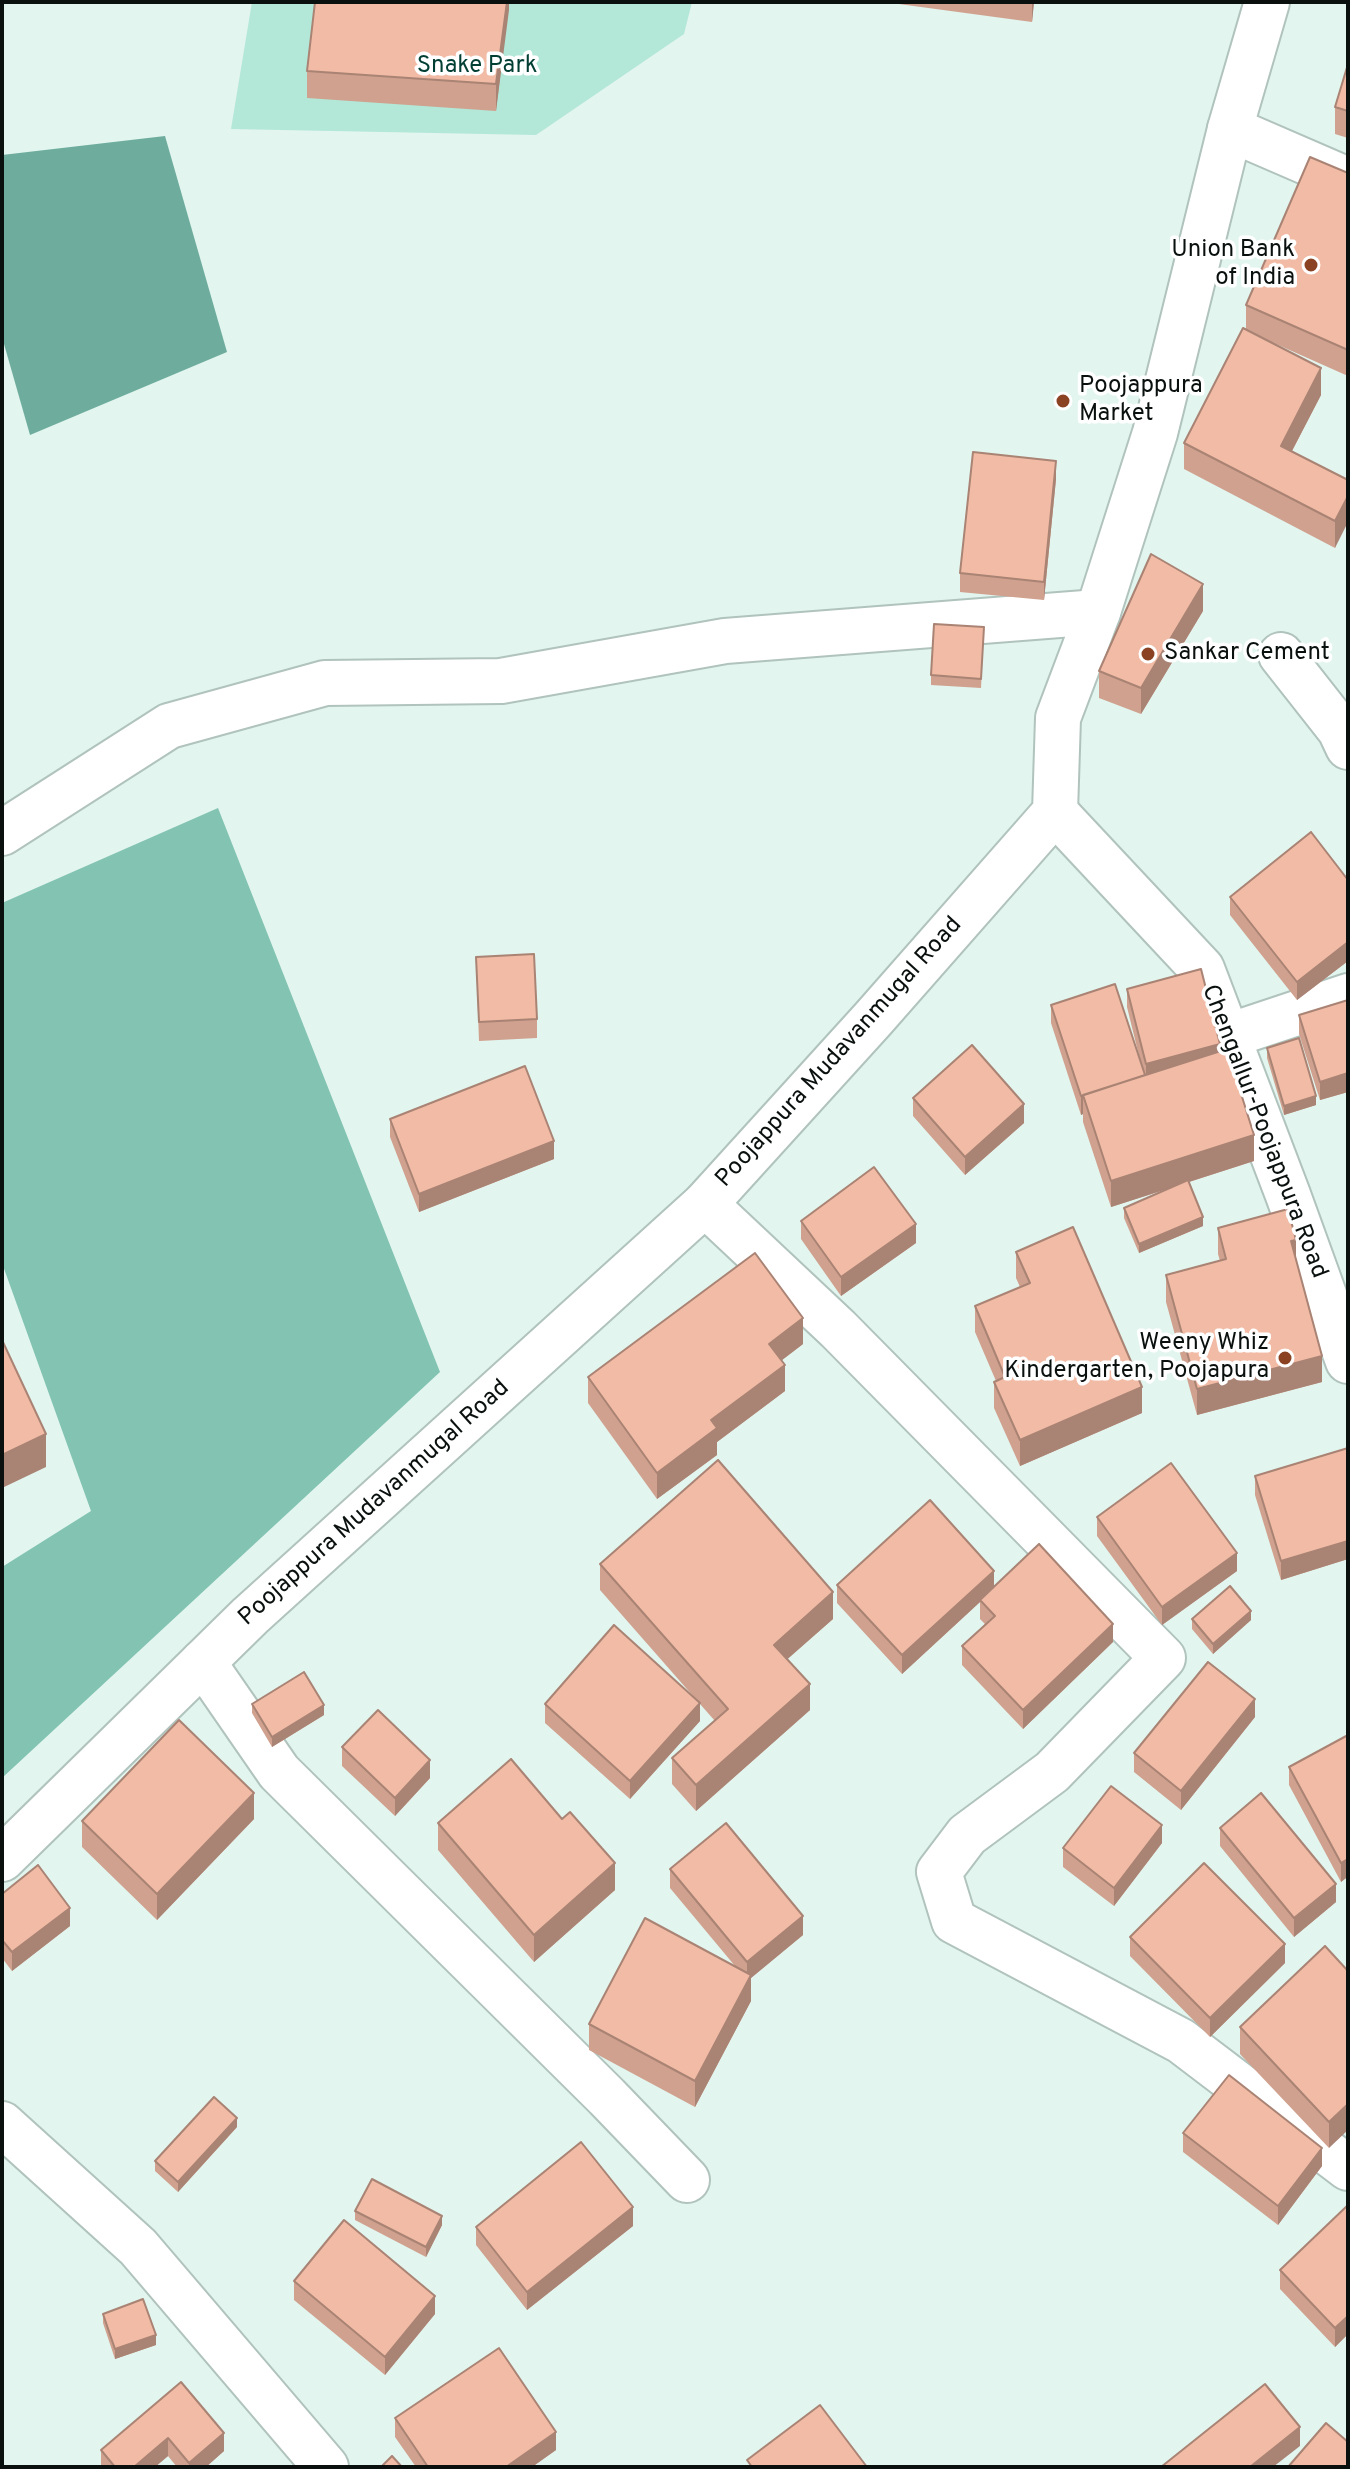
<!DOCTYPE html>
<style>
body{margin:0}
#map{position:relative;width:1350px;height:2469px;overflow:hidden;background:#e2f5ef;font-family:Overpass,sans-serif}
canvas{display:block}
.frame{position:absolute;inset:0;border:4px solid #09100e;pointer-events:none}
</style>
<div id="map">
<canvas width="1350" height="2469"></canvas>
<div class="frame"></div>
</div>
<script>
const c = document.querySelector('canvas').getContext('2d');
c.lineJoin = 'round';
function paint(path, color) { c.fillStyle = color; c.fill(path, 'evenodd'); }
const toPath = rows => new Path2D(rows.map(r => 'M' + r).join(''));
function trace(path, color, width, dash) { c.strokeStyle = color; c.lineWidth = width; c.lineCap = dash ? 'butt' : 'round'; c.setLineDash(dash || []); c.stroke(path); }
function drawText(font, color, halo, rows, align = 'center') {
  c.font = font + ' Overpass,sans-serif'; c.lineWidth = 7; c.setLineDash([]); c.textBaseline = 'middle'; c.strokeStyle = halo; c.fillStyle = color; for (const [text, x, y, turn = 0] of rows) {
    c.save(); c.translate(x, y); c.rotate((+turn || 0) * Math.PI / 180); c.textAlign = isNaN(turn) ? turn : align; if (halo) c.strokeText(text, 0, 0); c.fillText(text, 0, 0); c.restore();
  }
}
const green = toPath([
 [252,2,692,2,684,34,536,135,231,129]
]);
const forest = toPath([
 [218,808,440,1372,2,1778,2,1567,91,1511,2,1263,2,903]
]);
const water = toPath([
 [165,136,227,352,30,435,2,337,2,155]
]);
const street = toPath([
 [1230,129,1348,180],
 [1281,655,1340,730,1348,747],
 [1055,812,1202,969,1288,1195,1348,1361],
 [2,833,169,726,325,683,501,681,725,641,1098,612],
 [1228,1036,1348,996],
 [705,1204,838,1329,1163,1658,1052,1772,967,1835,939,1872,954,1921,1181,2041,1348,2168],
 [203,1662,279,1772,607,2097,687,2180],
 [2,2124,138,2247,326,2467]
]);
const secondary = toPath([
 [2,1859,250,1616,705,1204,873,1019,1055,812,1058,718,1098,612,1155,433,1230,129,1267,2]
]);
const wall = toPath([
 [509,2,496,111,307,98,307,71],
 [884,2,1034,2,1032,22],
 [1348,64,1348,138,1335,134,1335,107],
 [1348,173,1348,376,1267,340,1321,395,1292,451,1348,480,1335,548,1184,469,1184,443,1246,329,1246,305],
 [1056,479,1044,600,960,592,960,573],
 [1203,611,1141,714,1099,698,1099,671],
 [984,627,981,688,931,685,931,675],
 [1348,880,1348,961,1297,1000,1230,915,1230,897],
 [476,957,537,1019,537,1038,479,1041],
 [1127,989,1220,1051,1254,1161,1189,1182,1203,1226,1139,1253,1124,1218,1124,1208,1167,1189,1111,1207,1083,1122,1083,1114,1081,1115,1051,1023,1051,1005,1142,1068,1127,1007],
 [1348,1000,1348,1092,1320,1100,1299,1034,1299,1015],
 [1267,1048,1316,1105,1284,1115,1267,1058],
 [913,1098,1024,1123,965,1175,913,1116],
 [390,1119,554,1159,419,1212,390,1137],
 [801,1221,916,1243,841,1296,801,1239],
 [1218,1228,1296,1261,1322,1382,1197,1415,1166,1302,1166,1275,1220,1261,1218,1254],
 [1016,1252,1142,1413,1020,1466,994,1408,994,1382,996,1381,975,1332,975,1306,1020,1287,1016,1278],
 [803,1344,782,1360,785,1391,717,1442,717,1455,657,1499,588,1403,588,1377],
 [1348,1448,1348,1559,1281,1580,1255,1495,1255,1476],
 [1097,1517,1237,1571,1162,1625,1097,1536],
 [600,1564,833,1619,787,1659,810,1710,696,1811,672,1784,672,1758,715,1721,700,1704,700,1721,630,1799,545,1723,545,1704,693,1696,600,1590],
 [837,1585,994,1587,1113,1642,1023,1729,962,1665,962,1646,985,1624,980,1619,980,1602,902,1674,837,1603],
 [1192,1619,1251,1620,1213,1654,1192,1629],
 [252,1704,324,1715,272,1747,252,1713],
 [1255,1717,1181,1810,1134,1772,1134,1753],
 [1348,1735,1348,1881,1346,1878,1341,1882,1289,1785,1289,1767],
 [342,1747,430,1778,395,1816,342,1766],
 [254,1819,157,1920,82,1847,82,1821],
 [438,1823,615,1890,534,1962,438,1850],
 [1220,1828,1336,1902,1294,1937,1220,1846],
 [1162,1843,1114,1906,1063,1867,1063,1848],
 [670,1869,803,1935,751,1978,751,2001,695,2107,589,2050,589,2024,735,1966,670,1888],
 [2,1894,70,1926,12,1971,2,1958],
 [1130,1937,1285,1963,1210,2037,1130,1956],
 [1348,1971,1329,2148,1240,2054,1240,2027],
 [237,2127,178,2192,155,2171,155,2161],
 [1183,2133,1322,2166,1278,2225,1183,2152],
 [1348,2205,1348,2334,1335,2347,1280,2289,1280,2270],
 [355,2211,442,2225,426,2257,355,2220],
 [633,2226,527,2310,476,2245,476,2227],
 [294,2281,435,2314,385,2375,294,2300],
 [103,2314,156,2345,115,2359,103,2323],
 [181,2382,224,2451,206,2467,177,2467,168,2456,155,2467,101,2467,101,2450],
 [395,2418,556,2450,532,2467,416,2467,395,2437]
]);
const shadedWall = toPath([
 [507,2,509,2,509,10,496,111,496,84],
 [1032,2,1034,2,1032,22],
 [1321,368,1321,395,1281,472,1281,446],
 [1056,461,1056,479,1044,600,1044,582],
 [1348,496,1348,522,1335,548,1335,521],
 [1203,584,1203,611,1141,714,1141,688],
 [1348,942,1348,961,1297,1000,1297,982],
 [1220,1044,1220,1063,1146,1082,1146,1064],
 [1348,1073,1348,1092,1320,1100,1320,1082],
 [1081,1096,1083,1096,1083,1114,1081,1115],
 [1316,1096,1316,1105,1284,1115,1284,1106],
 [1024,1104,1024,1123,965,1175,965,1157],
 [1254,1135,1254,1161,1111,1207,1111,1181],
 [554,1141,554,1159,419,1212,419,1194],
 [1203,1217,1203,1226,1139,1253,1139,1244],
 [916,1224,916,1243,841,1296,841,1277],
 [1296,1240,1296,1266,1291,1241],
 [803,1318,803,1344,769,1370,769,1344],
 [1322,1356,1322,1382,1197,1415,1197,1389],
 [785,1365,785,1391,717,1442,717,1455,657,1499,657,1473,711,1420],
 [1142,1387,1142,1413,1020,1466,1020,1440],
 [46,1434,46,1467,2,1488,2,1455],
 [1348,1541,1348,1559,1281,1580,1281,1561],
 [1237,1553,1237,1571,1162,1625,1162,1607],
 [994,1571,994,1589,980,1600,980,1602,902,1674,902,1655],
 [833,1592,833,1619,774,1671,774,1645],
 [1251,1611,1251,1620,1213,1654,1213,1644],
 [1113,1624,1113,1642,1023,1729,1023,1710],
 [810,1684,810,1710,696,1811,696,1785],
 [1255,1699,1255,1717,1181,1810,1181,1791],
 [700,1703,700,1721,630,1799,630,1781],
 [324,1705,324,1715,272,1747,272,1737],
 [430,1760,430,1778,395,1816,395,1798],
 [254,1793,254,1819,157,1920,157,1894],
 [1162,1825,1162,1843,1114,1906,1114,1888],
 [1346,1860,1346,1878,1341,1882,1341,1863],
 [615,1863,615,1890,534,1962,534,1935],
 [1336,1884,1336,1902,1294,1937,1294,1918],
 [70,1908,70,1926,12,1971,12,1952],
 [803,1916,803,1935,751,1978,751,2001,695,2107,695,2081,747,1981,747,1962],
 [1285,1944,1285,1963,1210,2037,1210,2018],
 [1348,2104,1348,2130,1329,2148,1329,2122],
 [237,2118,237,2127,178,2192,178,2182],
 [1322,2148,1322,2166,1278,2225,1278,2206],
 [633,2207,633,2226,527,2310,527,2292],
 [442,2216,442,2225,426,2257,426,2247],
 [435,2296,435,2314,385,2375,385,2357],
 [1348,2316,1348,2334,1335,2347,1335,2328],
 [156,2335,156,2345,115,2359,115,2349],
 [1300,2427,1300,2446,1273,2467,1250,2467],
 [556,2432,556,2450,532,2467,506,2467],
 [224,2433,224,2451,206,2467,189,2467,189,2463],
 [168,2438,168,2456,155,2467,134,2467]
]);
const building = toPath([
 [315,2,507,2,496,84,307,71,315,2],
 [1348,64,1348,111,1335,107,1348,64],
 [1310,157,1348,173,1348,350,1246,305,1310,157],
 [1243,328,1321,368,1281,446,1348,480,1348,496,1335,521,1184,443,1243,328],
 [973,452,1056,461,1044,582,960,573,973,452],
 [1151,554,1203,584,1141,688,1099,671,1151,554],
 [934,624,984,627,981,679,931,675,934,624],
 [1311,832,1348,880,1348,942,1297,982,1230,897,1311,832],
 [534,954,537,1019,479,1022,476,957,534,954],
 [1201,969,1220,1044,1146,1064,1127,989,1201,969],
 [1115,984,1145,1075,1081,1096,1051,1005,1115,984],
 [1348,1000,1348,1073,1320,1082,1299,1015,1348,1000],
 [1299,1038,1316,1096,1284,1106,1267,1048,1299,1038],
 [972,1045,1024,1104,965,1157,913,1098,972,1045],
 [1227,1049,1254,1135,1111,1181,1083,1095,1227,1049],
 [525,1066,554,1141,419,1194,390,1119,525,1066],
 [874,1167,916,1224,841,1277,801,1221,874,1167],
 [1188,1180,1203,1217,1139,1244,1124,1208,1188,1180],
 [1288,1209,1296,1240,1291,1241,1322,1356,1197,1389,1166,1275,1226,1259,1218,1228,1288,1209],
 [1073,1227,1142,1387,1020,1440,994,1382,1005,1377,975,1306,1030,1283,1016,1252,1073,1227],
 [755,1253,803,1318,769,1344,785,1365,711,1420,717,1428,657,1473,588,1377,755,1253],
 [2,1340,46,1434,2,1455,2,1340],
 [1348,1448,1348,1541,1281,1561,1255,1476,1348,1448],
 [718,1460,833,1592,774,1645,810,1684,696,1785,672,1758,728,1709,600,1564,718,1460],
 [1171,1463,1237,1553,1162,1607,1097,1517,1171,1463],
 [930,1500,994,1571,902,1655,837,1585,930,1500],
 [1039,1544,1113,1624,1023,1710,962,1646,995,1616,980,1600,1039,1544],
 [1230,1586,1251,1611,1213,1644,1192,1619,1230,1586],
 [614,1625,700,1703,630,1781,545,1704,614,1625],
 [1208,1662,1255,1699,1181,1791,1134,1753,1208,1662],
 [304,1672,324,1705,272,1737,252,1704,304,1672],
 [378,1710,430,1760,395,1798,342,1747,378,1710],
 [179,1720,254,1793,157,1894,82,1821,179,1720],
 [1348,1735,1348,1863,1346,1860,1341,1863,1289,1767,1348,1735],
 [511,1759,562,1819,570,1812,615,1863,534,1935,438,1823,511,1759],
 [1111,1786,1162,1825,1114,1888,1063,1848,1111,1786],
 [1261,1793,1336,1884,1294,1918,1220,1828,1261,1793],
 [726,1823,803,1916,747,1962,670,1869,726,1823],
 [1204,1863,1285,1944,1210,2018,1130,1937,1204,1863],
 [38,1865,70,1908,12,1952,2,1940,2,1894,38,1865],
 [645,1918,751,1975,695,2081,589,2024,645,1918],
 [1325,1946,1348,1971,1348,2104,1329,2122,1240,2027,1325,1946],
 [1229,2075,1322,2148,1278,2206,1183,2133,1229,2075],
 [214,2097,237,2118,178,2182,155,2161,214,2097],
 [581,2142,633,2207,527,2292,476,2227,581,2142],
 [372,2179,442,2216,426,2247,355,2211,372,2179],
 [1348,2205,1348,2316,1335,2328,1280,2270,1348,2205],
 [344,2220,435,2296,385,2357,294,2281,344,2220],
 [143,2299,156,2335,115,2349,103,2314,143,2299],
 [499,2348,556,2432,506,2467,428,2467,395,2418,499,2348],
 [181,2382,224,2433,189,2463,168,2438,134,2467,115,2467,101,2450,181,2382],
 [1265,2384,1300,2427,1250,2467,1161,2467,1265,2384],
 [820,2405,867,2467,752,2467,747,2460,820,2405],
 [1326,2423,1348,2442,1348,2467,1288,2467,1326,2423],
 [392,2456,402,2467,381,2467,392,2456]
]);
const markers = [
 [1311,265,8,"#8a4223"],
 [1063,401,8,"#8a4223"],
 [1148,654,8,"#8a4223"],
 [1285,1358,8,"#8a4223"]
];
const parkNames = [
 ["Snake Park",477,67]
];
const poiNames = [
 ["Union Bank",1295,251],
 ["of India",1295,279],
 ["Poojappura",1079,387,"left"],
 ["Market",1079,415,"left"],
 ["Sankar Cement",1164,654,"left"],
 ["Weeny Whiz",1269,1344],
 ["Kindergarten, Poojapura",1269,1372]
];
const streetNames = [
 ["Poojappura Mudavanmugal Road",840,1053,-48],
 ["Chengallur-Poojappura Road",1263,1132,69],
 ["Poojappura Mudavanmugal Road",375,1504,-42]
];
paint(green, '#b3e7d8');
paint(forest, '#83c3b2');
paint(water, '#6ead9d');
trace(street, '#b0c3bd', 48);
trace(secondary, '#b0c3bd', 48);
trace(street, '#fff', 44);
trace(secondary, '#fff', 44);
paint(wall, '#d0a18e');
paint(shadedWall, '#a98374');
paint(building, '#f2bba5');
trace(building, '#a98374', 2);
for (const [x, y, r, color] of markers) { const dot = new Path2D(); dot.arc(x, y, r, 0, 2 * Math.PI); c.fillStyle = color; c.fill(dot); trace(dot, '#fff', 3); }
drawText('24px', '#013e33', '#fff', parkNames);
drawText('24px', '#09100e', '#fff', poiNames, 'right');
drawText('24px', '#09100e', '#fff', streetNames);
</script>
